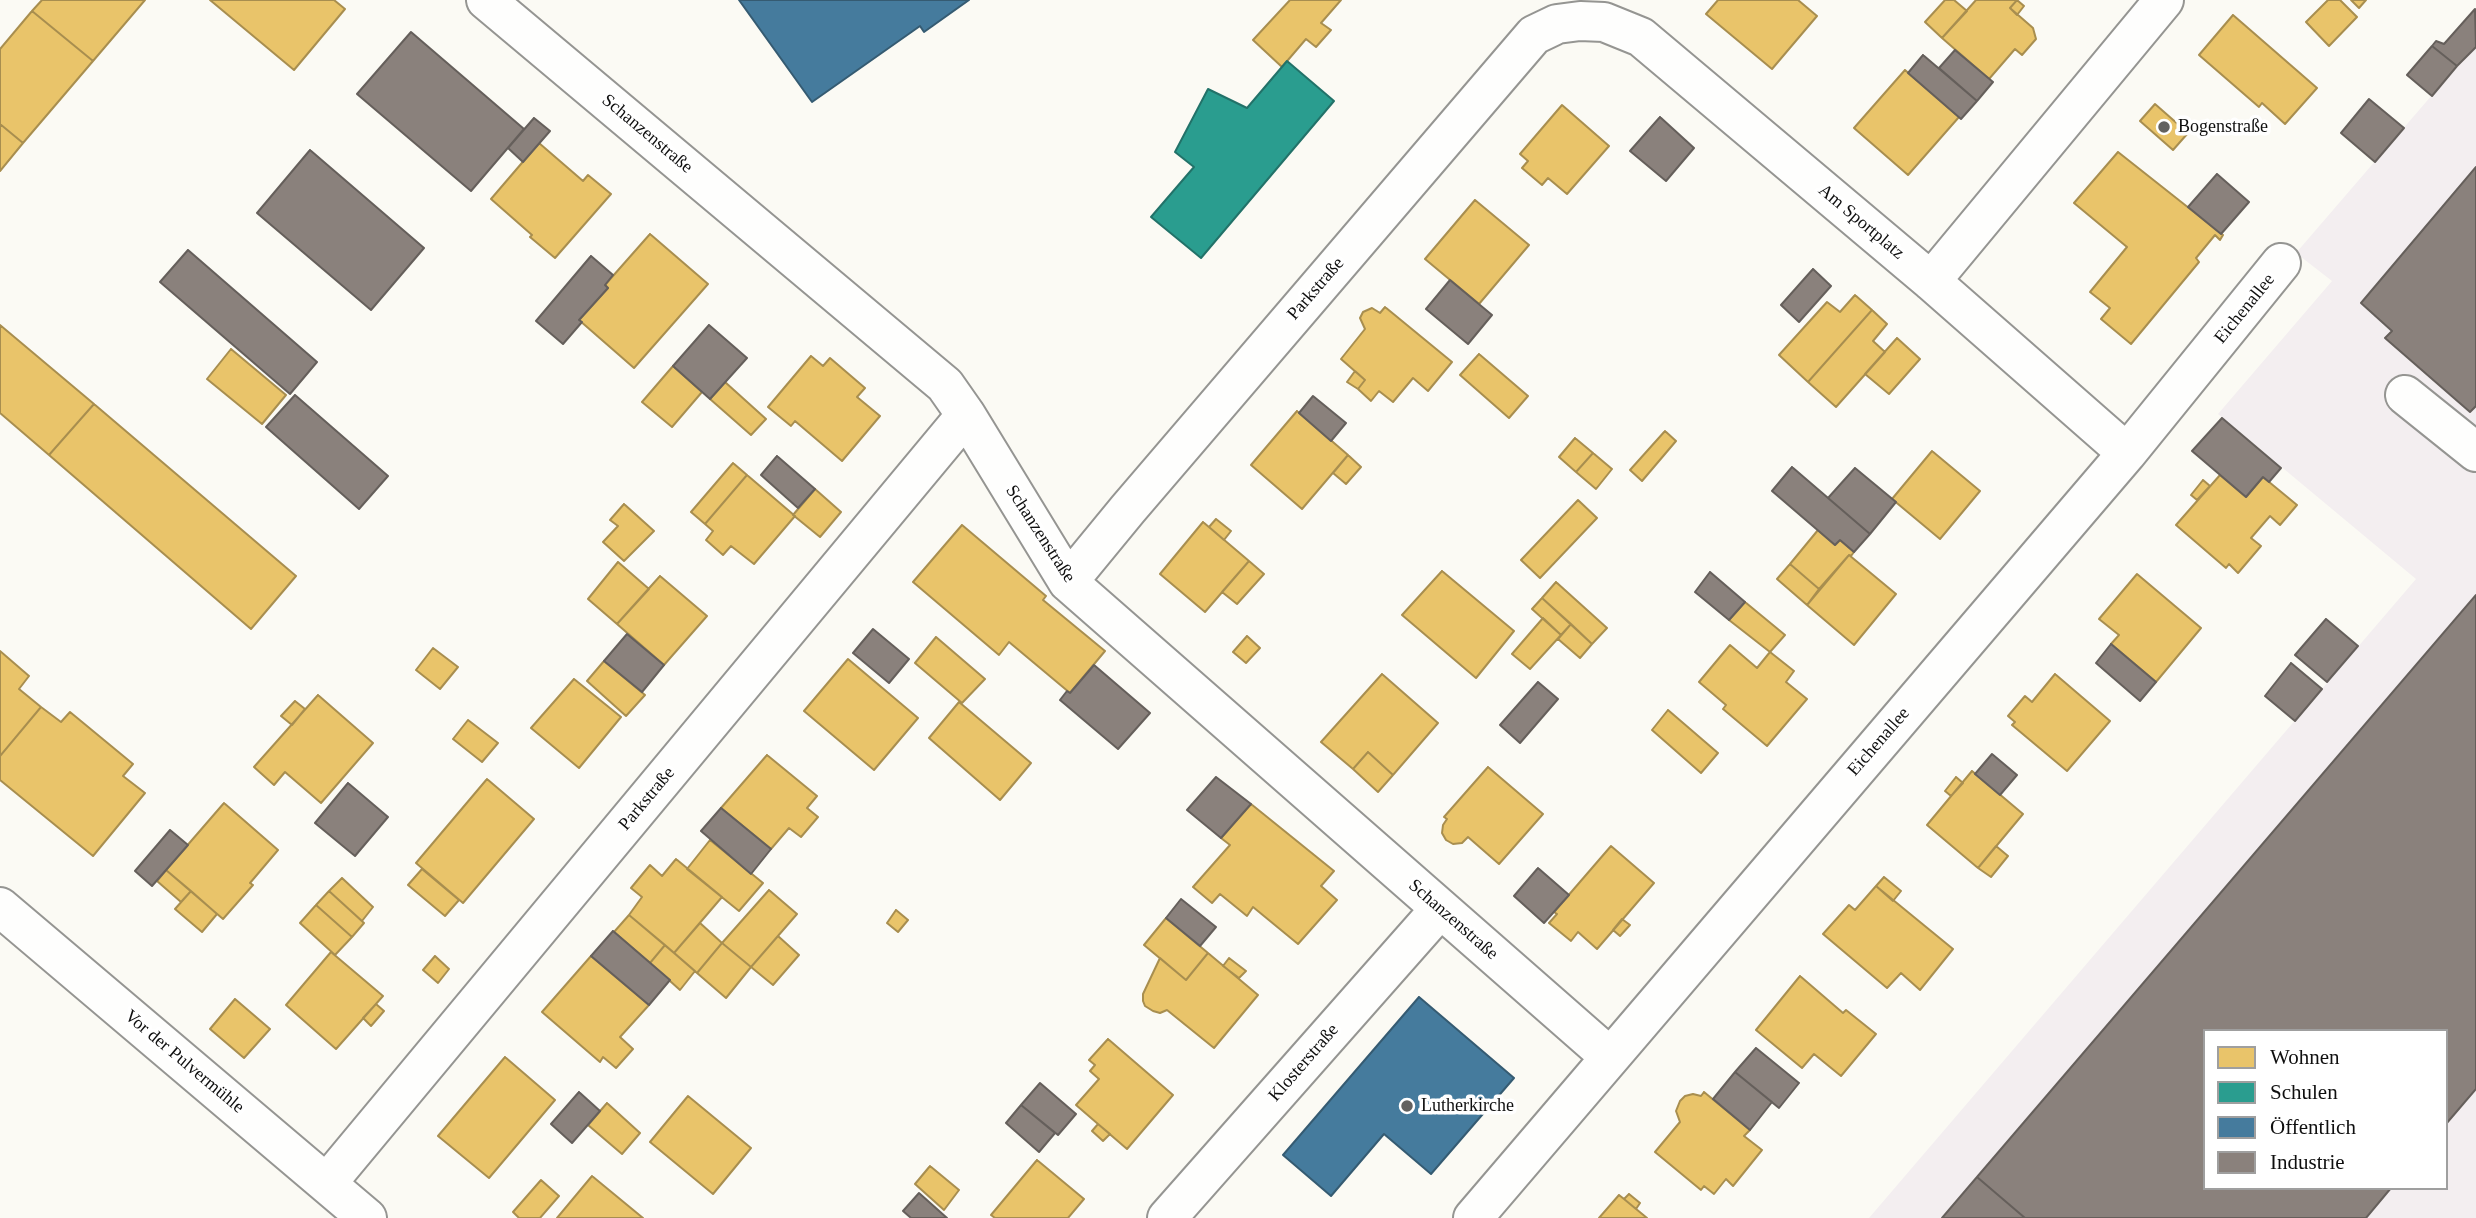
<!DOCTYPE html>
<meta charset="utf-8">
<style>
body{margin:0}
#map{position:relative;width:2476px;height:1218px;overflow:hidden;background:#fbfaf4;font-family:Georgia,serif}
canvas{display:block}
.legend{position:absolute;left:2203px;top:1029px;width:245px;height:161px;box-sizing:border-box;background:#fff;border:2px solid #9f9f9f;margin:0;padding:9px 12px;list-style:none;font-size:21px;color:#0f0f0f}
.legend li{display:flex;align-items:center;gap:14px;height:35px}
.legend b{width:35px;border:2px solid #9f9f9f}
</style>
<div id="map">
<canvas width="2476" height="1218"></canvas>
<ul class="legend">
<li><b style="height:19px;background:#e9c46a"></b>Wohnen</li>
<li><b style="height:19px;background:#2a9d8f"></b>Schulen</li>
<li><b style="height:19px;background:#457b9d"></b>Öffentlich</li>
<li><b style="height:19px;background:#8a817c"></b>Industrie</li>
</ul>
</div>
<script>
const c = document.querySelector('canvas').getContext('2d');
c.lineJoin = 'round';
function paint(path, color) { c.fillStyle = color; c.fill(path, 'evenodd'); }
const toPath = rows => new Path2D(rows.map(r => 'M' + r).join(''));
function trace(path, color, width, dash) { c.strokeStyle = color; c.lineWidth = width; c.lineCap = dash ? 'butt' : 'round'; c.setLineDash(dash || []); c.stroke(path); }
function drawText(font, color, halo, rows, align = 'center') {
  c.font = font + ' Georgia,serif'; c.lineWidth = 7; c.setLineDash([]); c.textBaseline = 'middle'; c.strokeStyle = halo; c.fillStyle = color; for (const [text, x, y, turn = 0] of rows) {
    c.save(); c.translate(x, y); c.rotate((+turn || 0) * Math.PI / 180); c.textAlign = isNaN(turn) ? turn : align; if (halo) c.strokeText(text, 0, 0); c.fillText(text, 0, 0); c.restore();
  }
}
const industrial = toPath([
 [2476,47,2476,1218,1869,1218,2416,579,2218,414,2332,281,2296,253,2457,66],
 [2205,1031,2446,1031,2446,1188,2205,1188]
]);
const homes = toPath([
 [42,0,145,0,93,61,32,11,42,0],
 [210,0,334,0,345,9,294,70,210,0],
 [1290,0,1341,0,1321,23,1331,30,1316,47,1306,39,1282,67,1253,40,1290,0],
 [1718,0,1798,0,1817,16,1772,69,1706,14,1718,0],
 [1945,0,1954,0,1967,11,1942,38,1925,22,1945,0],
 [1976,0,2017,0,2010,8,2033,28,2036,39,2022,55,2015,49,1989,79,1942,38,1976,0],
 [2017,0,2024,6,2017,15,2010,8,2017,0],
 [2328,0,2340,0,2357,17,2329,46,2306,22,2328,0],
 [2351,0,2366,0,2359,8,2351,0],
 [32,11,93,61,23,143,0,124,0,49,32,11],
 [2233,15,2317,88,2285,124,2262,103,2259,107,2199,55,2233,15],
 [1905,70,1959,117,1908,175,1854,128,1905,70],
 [2155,104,2188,133,2173,150,2140,121,2155,104],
 [1562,105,1609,146,1567,194,1548,178,1542,185,1522,168,1528,161,1520,154,1562,105],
 [0,124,23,143,0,171,0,124],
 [539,143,583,181,588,175,611,194,555,258,530,237,532,235,491,199,539,143],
 [2118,152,2223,235,2220,240,2215,235,2196,258,2199,262,2131,344,2101,319,2110,308,2090,292,2127,247,2074,203,2118,152],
 [1475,200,1529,245,1479,304,1425,259,1475,200],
 [650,234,708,284,634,368,579,320,608,288,605,285,650,234],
 [1855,295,1872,310,1808,382,1779,355,1827,302,1840,312,1855,295],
 [1385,307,1452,362,1428,391,1413,378,1393,402,1379,391,1371,401,1358,389,1365,380,1341,359,1365,329,1360,318,1363,312,1372,308,1380,313,1385,307],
 [1872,310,1887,324,1873,341,1885,352,1836,407,1808,382,1872,310],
 [0,325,94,404,49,455,0,413,0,325],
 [1897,338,1920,359,1889,394,1865,374,1897,338],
 [231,349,286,395,262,424,207,379,231,349],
 [1479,354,1528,396,1509,418,1460,375,1479,354],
 [811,356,823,366,830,358,865,388,857,397,880,416,842,461,795,421,791,426,768,407,811,356],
 [673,366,702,392,672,427,642,402,673,366],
 [1355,371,1365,380,1358,389,1347,382,1355,371],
 [725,382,766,419,751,435,710,399,725,382],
 [94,404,296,576,251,629,49,455,94,404],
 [1297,411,1348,455,1302,509,1251,465,1297,411],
 [1665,431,1676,441,1642,481,1630,470,1665,431],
 [1575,438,1593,453,1576,472,1559,457,1575,438],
 [1932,451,1980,491,1940,539,1892,499,1932,451],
 [1593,453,1612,469,1596,489,1576,472,1593,453],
 [1348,455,1361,467,1346,484,1333,473,1348,455],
 [733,463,747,475,705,524,691,512,733,463],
 [747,475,795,516,754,564,731,546,723,555,706,540,713,531,705,524,747,475],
 [2220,475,2246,497,2263,477,2297,505,2280,525,2270,516,2251,538,2261,546,2238,573,2229,564,2226,568,2176,525,2220,475],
 [2203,480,2210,486,2197,500,2191,495,2203,480],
 [815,489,841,512,820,537,793,515,815,489],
 [1578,500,1597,518,1540,578,1521,560,1578,500],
 [624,504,654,531,624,561,603,542,618,526,610,520,624,504],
 [1216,519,1231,531,1224,540,1209,527,1216,519],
 [1203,522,1249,561,1205,612,1160,574,1203,522],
 [962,525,1046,596,1043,600,1105,651,1070,693,1009,642,999,655,913,582,962,525],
 [1818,530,1835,545,1840,540,1854,552,1851,556,1849,555,1819,589,1790,564,1818,530],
 [1849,555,1896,594,1854,645,1807,605,1849,555],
 [1249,561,1264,574,1237,604,1222,592,1249,561],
 [618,562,649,589,617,624,588,599,618,562],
 [1790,564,1819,589,1807,605,1777,579,1790,564],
 [1442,571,1514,631,1476,678,1402,615,1442,571],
 [2137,574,2201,628,2156,682,2111,644,2119,635,2099,619,2137,574],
 [660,576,707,616,664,665,617,624,660,576],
 [1556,582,1607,628,1592,644,1542,598,1556,582],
 [1542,598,1571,624,1561,635,1532,609,1542,598],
 [1745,602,1785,635,1770,652,1729,620,1745,602],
 [1543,618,1561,635,1530,669,1512,654,1543,618],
 [1571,624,1592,644,1580,658,1558,639,1571,624],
 [1247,636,1260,648,1246,663,1233,652,1247,636],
 [936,637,985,679,962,703,915,663,936,637],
 [1730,645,1757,668,1770,652,1794,671,1786,682,1807,699,1767,746,1723,709,1726,705,1699,682,1730,645],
 [433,648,458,667,440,689,416,670,433,648],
 [0,651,29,676,19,689,41,707,0,756,0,651],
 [848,659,918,718,874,770,804,711,848,659],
 [604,661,645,695,626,716,587,681,604,661],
 [1382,674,1438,723,1393,775,1368,752,1353,769,1321,742,1382,674],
 [2055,674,2110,721,2067,771,2012,725,2015,722,2008,716,2025,696,2032,702,2055,674],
 [574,679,621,717,579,768,531,728,574,679],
 [318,695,373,743,321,803,285,772,274,785,254,767,318,695],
 [295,701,305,709,292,725,281,716,295,701],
 [959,702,1031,763,1000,800,929,738,959,702],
 [41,707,61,722,70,712,133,764,123,776,145,793,93,856,0,780,0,756,41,707],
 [1668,710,1718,753,1701,773,1652,730,1668,710],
 [468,720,498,743,482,762,453,739,468,720],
 [1368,752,1393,775,1378,792,1353,769,1368,752],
 [767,755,817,796,807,808,818,817,801,837,789,828,771,849,721,808,767,755],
 [1488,767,1543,814,1499,864,1468,837,1462,843,1453,844,1446,840,1442,833,1443,825,1447,819,1444,817,1488,767],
 [1972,771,2023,814,1978,868,1927,825,1972,771],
 [1956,777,1963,783,1951,796,1945,791,1956,777],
 [487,779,534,819,463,903,416,863,487,779],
 [224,803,278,850,250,883,253,885,223,919,166,870,224,803],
 [1251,804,1334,871,1321,886,1337,900,1298,944,1253,907,1247,916,1220,894,1212,903,1193,887,1230,845,1221,838,1251,804],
 [710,840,763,883,739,911,687,869,710,840],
 [1611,846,1654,883,1597,949,1578,932,1571,941,1549,923,1557,914,1554,912,1611,846],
 [1996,846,2008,856,1991,877,1978,868,1996,846],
 [676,859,722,897,674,953,629,915,642,897,631,888,650,865,662,876,676,859],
 [422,869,459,900,445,916,408,885,422,869],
 [166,870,191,891,181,902,157,881,166,870],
 [1884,877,1901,891,1893,901,1876,886,1884,877],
 [342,878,373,907,362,921,329,891,342,878],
 [1876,886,1953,949,1920,990,1901,973,1887,988,1823,934,1849,905,1855,910,1876,886],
 [769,890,797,914,751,967,722,943,769,890],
 [191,891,217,914,202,932,175,909,191,891],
 [329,891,364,923,352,937,316,905,329,891],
 [316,905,352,937,335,955,300,923,316,905],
 [896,910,908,920,898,932,887,923,896,910],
 [629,915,665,945,650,963,614,932,629,915],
 [1166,918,1208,953,1186,980,1144,945,1166,918],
 [1622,919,1630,925,1620,936,1613,930,1622,919],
 [700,923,722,943,697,973,674,953,700,923],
 [778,936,799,955,773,985,751,967,778,936],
 [722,943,751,967,726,998,697,973,722,943],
 [665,945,695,971,680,990,650,963,665,945],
 [331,952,383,996,336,1049,286,1005,331,952],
 [1208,953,1258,995,1214,1048,1167,1010,1160,1013,1153,1011,1145,1006,1143,1001,1143,994,1160,958,1186,980,1208,953],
 [435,956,449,969,438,983,423,970,435,956],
 [591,956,649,1005,620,1037,633,1049,616,1068,603,1057,600,1062,542,1012,591,956],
 [1229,958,1246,971,1239,978,1223,966,1229,958],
 [1800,976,1843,1013,1846,1010,1876,1034,1841,1076,1814,1054,1802,1068,1756,1030,1800,976],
 [235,999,270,1029,244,1058,210,1029,235,999],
 [376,1004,384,1011,371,1026,363,1018,376,1004],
 [1108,1039,1173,1095,1127,1149,1076,1105,1099,1079,1090,1071,1095,1065,1089,1060,1108,1039],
 [505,1057,555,1100,489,1178,438,1136,505,1057],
 [1704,1092,1750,1130,1744,1136,1762,1150,1733,1186,1726,1179,1714,1194,1704,1186,1701,1190,1655,1152,1680,1122,1676,1111,1680,1101,1685,1096,1693,1094,1701,1096,1704,1092],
 [688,1096,751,1148,713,1194,650,1142,688,1096],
 [607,1103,640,1133,622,1154,588,1125,607,1103],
 [1098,1124,1110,1134,1103,1141,1092,1131,1098,1124],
 [1037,1160,1084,1199,1068,1218,995,1218,991,1215,1037,1160],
 [930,1166,959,1190,944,1210,915,1184,930,1166],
 [592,1176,643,1218,557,1218,592,1176],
 [541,1180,559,1196,540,1218,519,1218,513,1212,541,1180],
 [1629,1194,1640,1203,1636,1209,1624,1199,1629,1194],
 [1619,1195,1624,1199,1647,1218,1599,1218,1619,1195]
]);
const schools = toPath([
 [1287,61,1334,101,1201,258,1151,217,1194,167,1175,152,1208,89,1247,108,1287,61]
]);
const public = toPath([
 [739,0,969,0,924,32,920,26,812,102,739,0],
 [1419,997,1514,1078,1431,1174,1384,1134,1331,1196,1283,1155,1419,997]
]);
const industry = toPath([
 [2475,9,2476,47,2457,66,2432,46,2436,41,2444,44,2475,9],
 [411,32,524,129,471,191,357,94,411,32],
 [2432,46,2457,66,2432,96,2407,75,2432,46],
 [1955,50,1993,82,1977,101,1939,68,1955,50],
 [1923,55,1977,101,1961,119,1908,73,1923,55],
 [2369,99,2404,128,2375,162,2341,133,2369,99],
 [1660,117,1694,148,1666,181,1630,151,1660,117],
 [534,118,550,131,523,162,508,148,534,118],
 [310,150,424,248,371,310,257,213,310,150],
 [2476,167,2476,406,2470,412,2385,338,2392,331,2361,303,2476,167],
 [2217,174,2249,202,2221,234,2188,207,2217,174],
 [188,250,317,362,290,394,160,282,188,250],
 [591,256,613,275,605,285,608,288,579,320,582,322,563,344,536,321,591,256],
 [1813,269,1831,286,1799,322,1781,305,1813,269],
 [1450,280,1492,315,1468,344,1426,309,1450,280],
 [709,325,747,358,710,399,673,366,709,325],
 [295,395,388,476,359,509,266,427,295,395],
 [1313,396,1346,423,1331,441,1299,413,1313,396],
 [2222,418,2281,468,2269,482,2263,477,2246,497,2192,451,2222,418],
 [777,456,815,489,798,508,761,475,777,456],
 [1792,467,1870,534,1854,552,1840,540,1835,545,1772,491,1792,467],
 [1855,468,1896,502,1870,534,1828,498,1855,468],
 [1710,572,1745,602,1729,620,1695,592,1710,572],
 [2476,595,2476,1089,2446,1124,2446,1031,2205,1031,2205,1188,2391,1188,2366,1218,2025,1218,1977,1177,2476,595],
 [2326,619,2358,646,2327,682,2295,655,2326,619],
 [873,629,909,659,889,683,853,653,873,629],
 [627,634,664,665,642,692,604,661,627,634],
 [2111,644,2156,682,2140,701,2096,663,2111,644],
 [2291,663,2322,689,2295,721,2265,696,2291,663],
 [1094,665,1150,713,1118,749,1060,700,1067,691,1070,693,1094,665],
 [1538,682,1558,699,1520,743,1500,725,1538,682],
 [1992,754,2017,775,2000,795,1975,774,1992,754],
 [1216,777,1251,804,1221,838,1187,810,1216,777],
 [348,783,388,817,355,856,315,823,348,783],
 [721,808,771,849,751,874,701,831,721,808],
 [170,830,188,845,152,886,135,871,170,830],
 [1538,868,1569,895,1544,923,1514,896,1538,868],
 [1181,899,1216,927,1200,946,1166,918,1181,899],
 [613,931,670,980,649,1005,591,956,613,931],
 [1756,1048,1799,1083,1779,1108,1735,1072,1756,1048],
 [1735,1072,1772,1102,1750,1130,1713,1099,1735,1072],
 [1040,1083,1076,1114,1058,1135,1021,1105,1040,1083],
 [579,1092,600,1111,572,1143,551,1124,579,1092],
 [1021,1105,1055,1133,1039,1152,1006,1123,1021,1105],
 [1977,1177,2025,1218,1942,1218,1977,1177],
 [919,1193,947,1218,911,1218,903,1211,919,1193]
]);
const minor = toPath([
 [486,0,945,385,966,415,1068,582,1610,1057],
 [1931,281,2164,0],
 [2405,395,2476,452],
 [1068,582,1128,509,1534,35,1557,24,1580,21,1604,22,1641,37,1931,281,2127,453],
 [0,907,367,1218],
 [327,1183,966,415],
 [1167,1218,1440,909],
 [1473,1218,2127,453,2281,263]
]);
const markers = [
 [2164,127,7,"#62615f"],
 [1407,1106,7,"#62615f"]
];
const poiNames = [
 ["Bogenstraße",2178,127],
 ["Lutherkirche",1421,1106]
];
const streetNames = [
 ["Schanzenstraße",647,134,40],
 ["Am Sportplatz",1861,222,40],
 ["Parkstraße",1316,289,-49],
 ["Eichenallee",2245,309,-51],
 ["Schanzenstraße",1040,534,57],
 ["Eichenallee",1879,742,-49],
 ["Parkstraße",647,799,-50],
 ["Schanzenstraße",1453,920,41],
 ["Vor der Pulvermühle",184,1062,40],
 ["Klosterstraße",1304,1063,-49]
];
paint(industrial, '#f3eef0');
paint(homes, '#e9c46a');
trace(homes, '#a88e4f', 2);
paint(schools, '#2a9d8f');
trace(schools, '#227269', 2);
paint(public, '#457b9d');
trace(public, '#355b72', 2);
paint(industry, '#8a817c');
trace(industry, '#655f5b', 2);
trace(minor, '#959592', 42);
trace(minor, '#fefefd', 38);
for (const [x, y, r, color] of markers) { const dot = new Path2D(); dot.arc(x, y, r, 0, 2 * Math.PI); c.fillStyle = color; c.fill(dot); trace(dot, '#fff', 2.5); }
drawText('18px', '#0f0f0f', '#fff', poiNames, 'left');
drawText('18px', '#0f0f0f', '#fff', streetNames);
</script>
